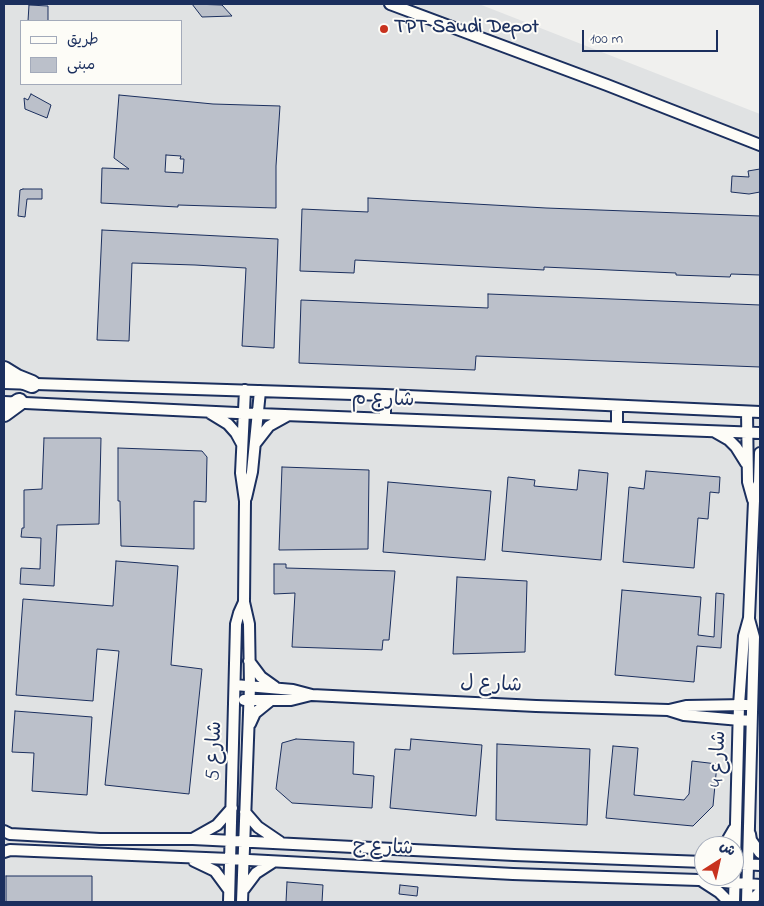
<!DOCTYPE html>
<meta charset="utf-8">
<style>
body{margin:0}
#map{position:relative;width:764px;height:906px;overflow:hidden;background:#f0f0ee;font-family:"Indie Flower","Playpen Sans Arabic",sans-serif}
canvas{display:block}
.frame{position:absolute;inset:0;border:5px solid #1b2f5e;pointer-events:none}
.legend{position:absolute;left:20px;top:20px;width:162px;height:65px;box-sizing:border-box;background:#fdfcf7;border:1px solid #a3aaba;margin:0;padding:6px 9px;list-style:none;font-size:15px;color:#1b2f5e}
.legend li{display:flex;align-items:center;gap:10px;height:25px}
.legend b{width:25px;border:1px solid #a3aaba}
.north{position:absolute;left:694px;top:836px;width:50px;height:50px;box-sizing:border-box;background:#fdfcf7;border:1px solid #a3aaba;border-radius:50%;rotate:35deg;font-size:14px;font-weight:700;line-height:20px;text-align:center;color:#1b2f5e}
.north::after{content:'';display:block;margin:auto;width:18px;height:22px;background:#c8321e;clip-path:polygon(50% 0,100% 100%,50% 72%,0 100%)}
.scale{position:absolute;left:582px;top:30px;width:136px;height:22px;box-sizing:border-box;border:2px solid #1b2f5e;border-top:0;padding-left:6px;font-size:15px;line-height:18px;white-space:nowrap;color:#1b2f5e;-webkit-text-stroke:4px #fdfcf7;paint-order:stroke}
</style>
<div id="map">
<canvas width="764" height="906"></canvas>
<div class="frame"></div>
<ul class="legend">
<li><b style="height:6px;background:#fdfcf7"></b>طريق</li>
<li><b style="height:14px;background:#bbc0ca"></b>مبنى</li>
</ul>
<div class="north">ش</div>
<div class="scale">100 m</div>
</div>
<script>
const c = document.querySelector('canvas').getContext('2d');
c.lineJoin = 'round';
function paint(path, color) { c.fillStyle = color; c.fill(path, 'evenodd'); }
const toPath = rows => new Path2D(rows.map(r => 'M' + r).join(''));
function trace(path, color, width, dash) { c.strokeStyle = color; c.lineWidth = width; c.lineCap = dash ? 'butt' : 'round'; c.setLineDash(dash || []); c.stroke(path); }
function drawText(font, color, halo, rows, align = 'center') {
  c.font = font + ' "Indie Flower","Playpen Sans Arabic",sans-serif'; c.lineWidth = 4; c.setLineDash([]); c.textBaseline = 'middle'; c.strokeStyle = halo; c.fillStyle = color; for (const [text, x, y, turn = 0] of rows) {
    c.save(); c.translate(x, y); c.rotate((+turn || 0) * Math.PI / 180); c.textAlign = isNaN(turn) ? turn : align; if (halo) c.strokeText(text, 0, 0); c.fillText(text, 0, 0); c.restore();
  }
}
const built = toPath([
 [4,4,479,4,760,114,760,902,4,902],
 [21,21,181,21,181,84,21,84],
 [704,846,734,846,734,876,704,876]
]);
const building = toPath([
 [192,4,222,5,232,16,202,17,192,4],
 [29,5,48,6,48,21,28,21,29,5],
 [31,94,51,105,47,118,25,109,24,98,28,100,31,94],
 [119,95,213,104,280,106,276,166,276,208,178,205,178,207,101,203,102,168,129,169,114,158,119,95],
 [166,155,181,156,180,159,184,159,183,173,165,172,166,155],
 [760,169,760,192,749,194,731,192,732,176,749,177,748,171,760,169],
 [23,189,42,189,42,199,27,199,25,217,18,216,20,190,23,189],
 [368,198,546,208,760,216,760,275,731,274,730,277,676,275,676,273,544,267,544,270,355,260,354,273,300,271,302,209,368,212,368,198],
 [102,230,278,239,274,348,242,346,246,268,195,265,132,263,129,341,97,340,102,230],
 [488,294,760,305,760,367,476,356,475,370,299,363,301,300,488,308,488,294],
 [44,438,101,438,99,524,57,525,54,586,20,584,21,568,40,569,41,538,21,537,22,528,24,528,24,490,42,489,44,438],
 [118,448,202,451,207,457,206,502,194,501,194,549,121,546,120,501,118,501,118,448],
 [282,467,369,470,368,549,279,550,282,467],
 [579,470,608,473,601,560,502,551,508,477,535,480,534,486,577,490,579,470],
 [646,471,720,477,719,493,710,492,708,519,698,518,694,568,623,562,629,487,644,489,646,471],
 [388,482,491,491,485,560,383,552,388,482],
 [116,561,178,566,171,665,202,669,189,794,105,785,119,651,97,649,93,701,16,695,23,599,113,606,116,561],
 [274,564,286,564,286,568,395,571,389,640,383,640,382,650,292,647,295,593,274,594,274,564],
 [457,577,527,581,525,652,453,654,457,577],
 [622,590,701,597,698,635,714,637,716,593,724,594,721,648,697,646,694,682,615,675,622,590],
 [15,711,92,717,87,795,32,791,34,753,12,752,15,711],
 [296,739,354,742,353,774,374,776,372,808,292,803,276,789,282,743,296,739],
 [411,739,482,745,476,816,390,808,395,749,410,750,411,739],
 [497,744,590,749,587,825,496,820,497,744],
 [613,746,638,748,634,795,684,800,689,794,692,761,717,764,713,806,693,826,606,818,613,746],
 [6,876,92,876,92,902,6,902,6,876],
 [287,882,323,885,322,902,286,902,287,882],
 [400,885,418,887,417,896,399,894,400,885]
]);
const minor = toPath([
 [390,4,607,85,760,145],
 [4,383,385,395,760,412],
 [385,395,385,419],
 [4,402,258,414,760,433],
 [617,406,617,427],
 [747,412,748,482,753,500],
 [210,413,228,424,236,433,242,444],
 [715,432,729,440,736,447,746,463],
 [255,444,269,426,287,416],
 [246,498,252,472,260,391],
 [249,661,261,677,275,687],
 [235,685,293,690,312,695,536,706,668,710,684,715,751,721],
 [244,700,291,700,311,695],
 [669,710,686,706,746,705],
 [250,724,255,713,271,700],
 [245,812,258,827,280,842],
 [4,831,10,834,100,839,193,839,514,855,704,862],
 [750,834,751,840,760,853],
 [194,838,217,825,232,808],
 [724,846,734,829],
 [4,852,10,850,230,859,513,874,699,880,760,885],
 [194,861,215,871,229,890],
 [742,864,760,865],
 [702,881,719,892,729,902],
 [244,889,256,873,273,862],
 [229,902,236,624,239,613,244,602],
 [242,902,250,686,249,624,244,602,245,501,241,473,245,390],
 [734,902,739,705,744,636,749,618,754,501,759,483,760,453],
 [747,902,754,637,749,619],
 [750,902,760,892]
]);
const primary = toPath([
 [4,370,17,378,32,384],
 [4,413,19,402]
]);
const markers = [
 [384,29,5,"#c8321e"]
];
const poiNames = [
 ["TPT Saudi Depot",394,29]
];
const streetNames = [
 ["شارع م",383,401,2],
 ["شارع ل",491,686,3],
 ["شارع 5",216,751,-88],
 ["شارع 4",720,759,-88],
 ["شارع ج",383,849,3]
];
paint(built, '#e0e2e3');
paint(building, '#bbc0ca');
trace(building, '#1b2f5e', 1);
trace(minor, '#1b2f5e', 14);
trace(primary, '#1b2f5e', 20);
trace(minor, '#fdfcf7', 10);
trace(primary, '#fdfcf7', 16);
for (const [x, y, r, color] of markers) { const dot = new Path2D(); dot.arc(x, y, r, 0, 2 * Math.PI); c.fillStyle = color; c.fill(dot); trace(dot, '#fdfcf7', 2); }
drawText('bold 20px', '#1b2f5e', '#fdfcf7', poiNames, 'left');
drawText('20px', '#1b2f5e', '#fdfcf7', streetNames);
</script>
